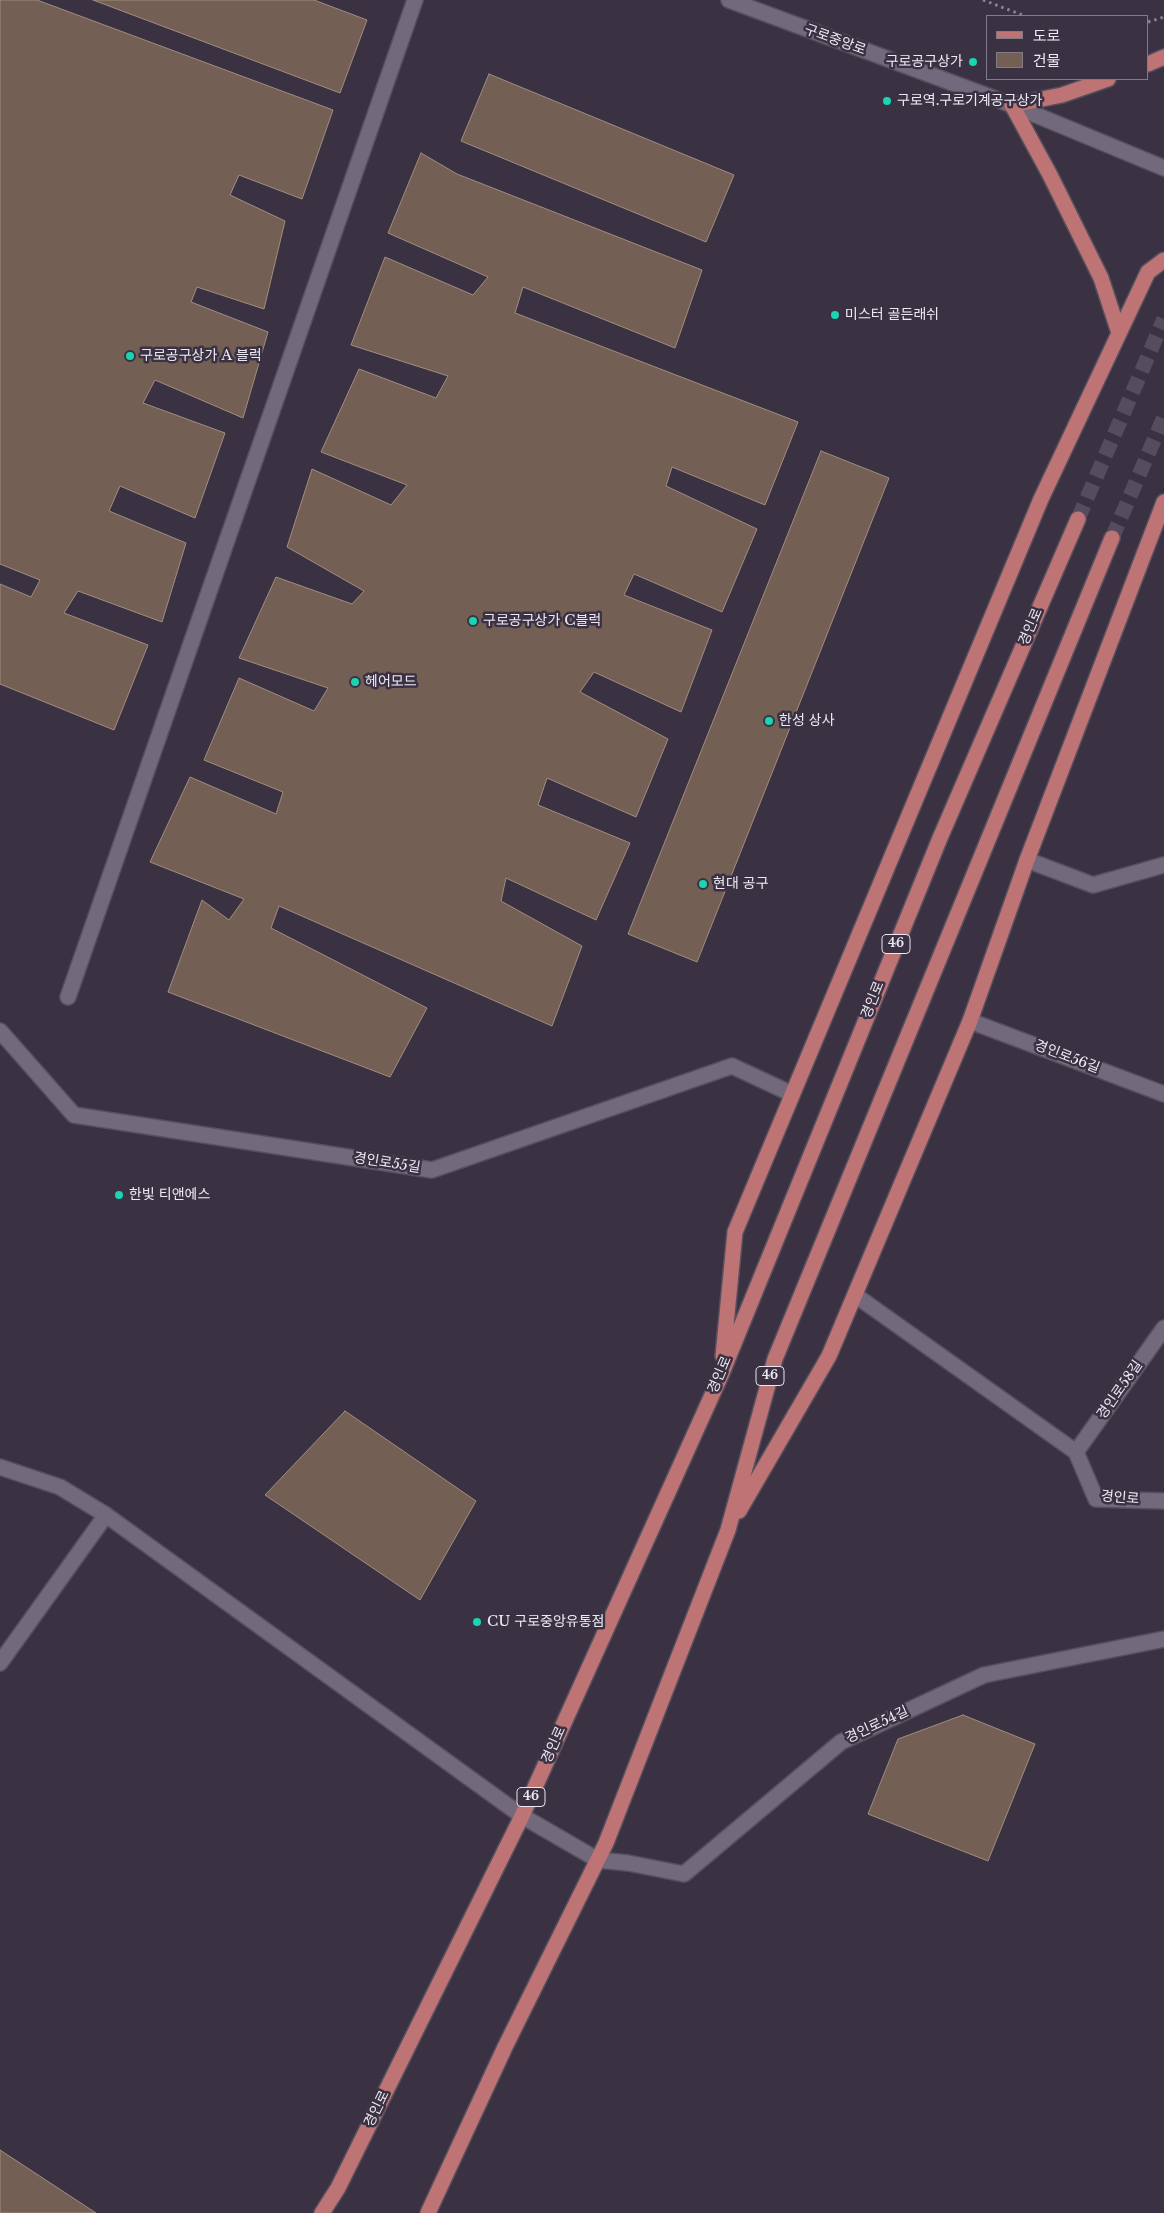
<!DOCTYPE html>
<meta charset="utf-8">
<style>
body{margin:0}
#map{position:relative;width:1164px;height:2213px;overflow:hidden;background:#3a3243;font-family:"Libre Baskerville","Noto Sans KR",serif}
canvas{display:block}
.legend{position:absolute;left:986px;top:15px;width:162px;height:65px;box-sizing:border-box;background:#3a3243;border:1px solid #827b89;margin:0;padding:6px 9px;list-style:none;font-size:15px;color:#ede8f3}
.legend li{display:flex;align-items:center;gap:10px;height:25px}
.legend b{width:25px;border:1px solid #827b89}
</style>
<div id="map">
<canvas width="1164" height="2213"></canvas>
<ul class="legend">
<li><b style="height:6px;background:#be7374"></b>도로</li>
<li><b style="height:14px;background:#735f53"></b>건물</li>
</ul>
</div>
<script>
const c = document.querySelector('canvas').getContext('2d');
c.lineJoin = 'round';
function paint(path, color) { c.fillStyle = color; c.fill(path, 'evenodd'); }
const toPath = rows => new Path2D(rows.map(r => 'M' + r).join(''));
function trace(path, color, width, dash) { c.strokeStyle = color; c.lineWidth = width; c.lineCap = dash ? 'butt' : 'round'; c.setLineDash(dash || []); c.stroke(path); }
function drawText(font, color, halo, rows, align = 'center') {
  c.font = font + ' "Libre Baskerville","Noto Sans KR",serif'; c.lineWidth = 5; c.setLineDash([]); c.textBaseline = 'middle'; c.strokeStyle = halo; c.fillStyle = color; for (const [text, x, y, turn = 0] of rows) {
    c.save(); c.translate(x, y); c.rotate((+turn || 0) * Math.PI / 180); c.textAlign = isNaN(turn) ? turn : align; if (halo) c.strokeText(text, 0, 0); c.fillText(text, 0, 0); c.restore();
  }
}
const building = toPath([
 [0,0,37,0,333,110,302,199,239,175,230,195,285,221,264,309,197,287,191,302,268,332,243,418,155,380,143,403,225,433,195,518,120,486,109,511,186,543,162,622,78,591,64,613,148,645,114,730,0,684,0,584,31,597,40,580,0,564,0,0],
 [93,0,314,0,367,20,340,93,93,0],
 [489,74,734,175,706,242,461,141,489,74],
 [421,153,457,174,702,270,675,348,523,287,515,313,798,422,765,505,672,467,666,486,757,529,722,612,634,574,624,595,712,630,681,712,594,672,580,692,668,739,636,817,547,778,538,805,630,843,596,920,506,878,501,901,582,946,552,1026,279,906,271,928,427,1008,390,1077,168,992,202,900,229,920,244,899,150,862,190,777,276,814,283,792,204,760,239,678,314,711,328,688,239,658,276,577,352,604,364,591,287,547,312,469,391,505,407,485,321,452,359,369,436,398,448,376,351,345,385,257,473,295,488,277,388,233,421,153],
 [821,451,889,478,697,962,628,934,821,451],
 [345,1411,476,1501,420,1600,265,1495,345,1411],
 [963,1715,1035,1744,988,1861,868,1814,898,1739,963,1715],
 [0,2150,96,2213,0,2213,0,2150]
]);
const primaryTunnel = toPath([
 [1078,519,1164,319],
 [1112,538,1164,417]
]);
const path = toPath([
 [983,0,1025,16],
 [1148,22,1164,17]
]);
const lane = toPath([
 [1027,860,1093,885,1164,865],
 [68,997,415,0],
 [970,1021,1164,1094],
 [855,1295,1076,1452,1096,1499,1164,1501],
 [1076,1452,1164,1328],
 [0,1663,106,1515],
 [598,1860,628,1863,684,1874,841,1742,984,1675,1164,1639]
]);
const street = toPath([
 [0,1031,74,1115,432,1170,732,1066,792,1094],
 [0,1467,60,1487,106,1515,522,1816,598,1860]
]);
const secondary = toPath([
 [729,0,1012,105,1164,168]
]);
const primary = toPath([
 [1148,64,1164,57],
 [1108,79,1062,95,1012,105,1050,175,1101,278,1119,333],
 [723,1356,735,1232,1041,499,1148,272,1164,260],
 [739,1511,829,1356,970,1021,1027,860,1164,502],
 [322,2213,338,2188,522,1816,722,1373,940,838,1078,519],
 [428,2213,505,2047,606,1843,728,1530,775,1359,1112,538]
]);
const markers = [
 [973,62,5,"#19d5b2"],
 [887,101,5,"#19d5b2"],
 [835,315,5,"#19d5b2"],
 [130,356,5,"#19d5b2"],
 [473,621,5,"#19d5b2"],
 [355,682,5,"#19d5b2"],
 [769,721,5,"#19d5b2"],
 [703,884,5,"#19d5b2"],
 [119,1195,5,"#19d5b2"],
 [477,1622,5,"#19d5b2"]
];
const shields = [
 [896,944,28],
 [770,1376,28],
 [531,1797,28]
];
const shieldNames = [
 ["46",896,944],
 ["46",770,1376],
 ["46",531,1797]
];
const streetNames = [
 ["구로중앙로",835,40,20],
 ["경인로",1031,627,-67],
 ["경인로",873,1000,-68],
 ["경인로56길",1067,1057,21],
 ["경인로55길",387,1163,9],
 ["경인로",720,1375,-67],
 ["경인로58길",1120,1390,-55],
 ["경인로",1120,1498,5],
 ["경인로54길",877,1725,-25],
 ["경인로",554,1745,-66],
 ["경인로",377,2109,-64]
];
const poiNames = [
 ["구로공구상가",963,62,"right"],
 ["구로역.구로기계공구상가",897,101],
 ["미스터 골든래쉬",845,315],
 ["구로공구상가 A 블럭",140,356],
 ["구로공구상가 C블럭",483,621],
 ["헤어모드",365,682],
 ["한성 상사",779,721],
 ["현대 공구",713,884],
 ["한빛 티앤에스",129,1195],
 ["CU 구로중앙유통점",487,1622]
];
paint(building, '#735f53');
trace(building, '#a28d80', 1);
trace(primaryTunnel, '#554d5d', 15, [15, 8]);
trace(lane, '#564f5e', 18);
trace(street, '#564f5e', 18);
trace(secondary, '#564f5e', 18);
trace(primary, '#564f5e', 18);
trace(path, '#8a8392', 3, [2.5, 4]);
trace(lane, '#73697c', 15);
trace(street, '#73697c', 15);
trace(secondary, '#73697c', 15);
trace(primary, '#be7374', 15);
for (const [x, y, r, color] of markers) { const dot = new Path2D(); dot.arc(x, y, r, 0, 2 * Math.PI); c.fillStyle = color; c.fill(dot); trace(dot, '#3a3243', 2); }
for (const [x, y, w] of shields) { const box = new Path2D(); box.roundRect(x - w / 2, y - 9.5, w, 19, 4); c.fillStyle = '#3a3243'; c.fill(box); trace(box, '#ede8f3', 1); }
drawText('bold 12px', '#ede8f3', null, shieldNames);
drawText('14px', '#ede8f3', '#3a3243', streetNames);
drawText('14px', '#ede8f3', '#3a3243', poiNames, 'left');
</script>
